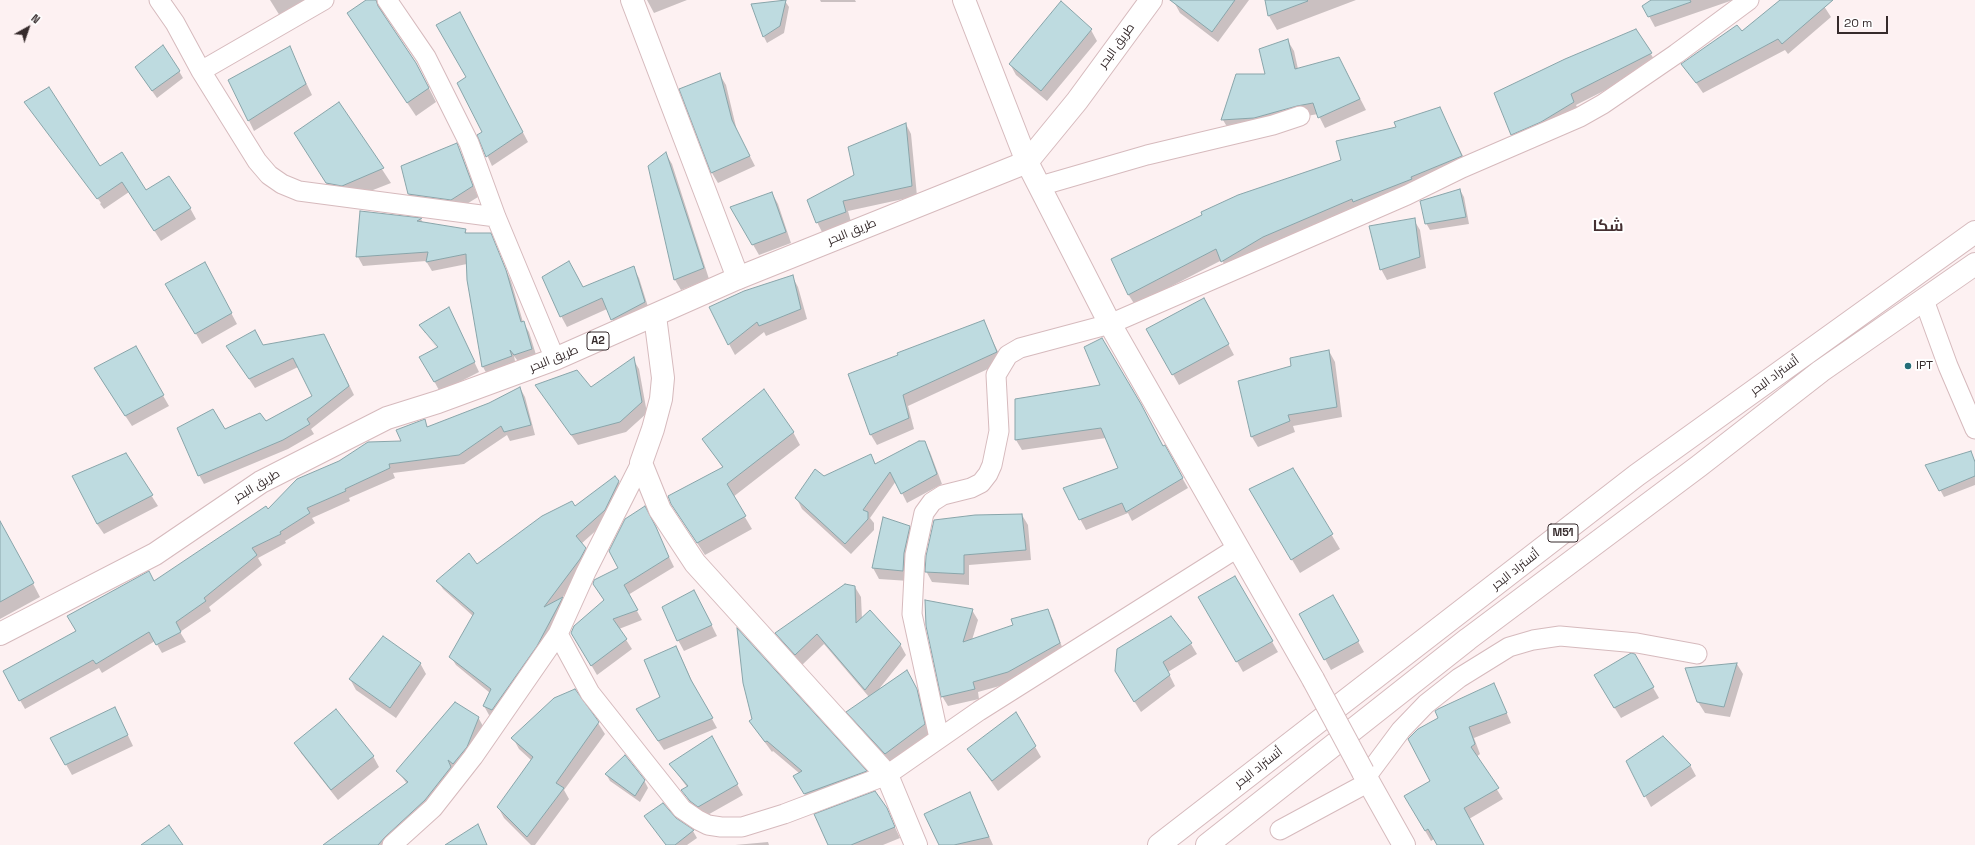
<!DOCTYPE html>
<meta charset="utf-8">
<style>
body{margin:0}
#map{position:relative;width:1975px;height:845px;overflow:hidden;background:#fdf1f2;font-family:"Space Grotesk",sans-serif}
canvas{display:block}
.north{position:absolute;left:8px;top:8px;width:40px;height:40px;-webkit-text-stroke:3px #fff;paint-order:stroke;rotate:40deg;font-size:11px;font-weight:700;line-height:16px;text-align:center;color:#362b2c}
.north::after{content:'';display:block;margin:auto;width:14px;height:18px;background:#362b2c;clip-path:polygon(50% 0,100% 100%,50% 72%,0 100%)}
.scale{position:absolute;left:1837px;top:16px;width:51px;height:18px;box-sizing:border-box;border:2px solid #362b2c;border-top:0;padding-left:5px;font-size:12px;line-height:14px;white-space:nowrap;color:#362b2c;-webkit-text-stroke:3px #fff;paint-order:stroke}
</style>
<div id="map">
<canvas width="1975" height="845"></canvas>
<div class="north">N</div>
<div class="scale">20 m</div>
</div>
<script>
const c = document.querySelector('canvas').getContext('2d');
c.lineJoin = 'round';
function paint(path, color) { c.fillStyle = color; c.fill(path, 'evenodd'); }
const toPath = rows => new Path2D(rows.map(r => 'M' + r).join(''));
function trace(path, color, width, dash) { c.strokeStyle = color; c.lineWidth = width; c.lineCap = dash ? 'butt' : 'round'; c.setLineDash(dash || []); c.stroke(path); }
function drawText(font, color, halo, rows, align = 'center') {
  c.font = font + ' "Space Grotesk",Cairo,sans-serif'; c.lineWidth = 4; c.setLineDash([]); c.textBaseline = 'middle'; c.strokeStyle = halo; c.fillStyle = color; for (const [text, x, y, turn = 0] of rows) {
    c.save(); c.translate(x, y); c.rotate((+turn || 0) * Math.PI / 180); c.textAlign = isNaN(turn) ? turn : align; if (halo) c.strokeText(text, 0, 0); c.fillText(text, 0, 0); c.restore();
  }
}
const shadow = toPath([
 [270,0,328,0,285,24],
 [367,0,382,0,385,7,384,15,416,63,436,102,416,116,356,27],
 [647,0,687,0,654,13],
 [820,0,855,0,856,2,821,2],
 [1175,0,1249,0,1218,42,1180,13,1174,2],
 [1266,0,1356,0,1277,30,1269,16],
 [1652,0,1733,0,1655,27,1644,7],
 [1781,0,1820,0,1831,17,1788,54,1785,50,1703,93,1683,64,1742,33],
 [785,1,789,7,784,33,767,43,764,37],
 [465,22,528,142,492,166,478,135,484,133,468,78],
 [1091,30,1097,41,1047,101,1016,75,1010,64],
 [1636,30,1657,64,1576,105,1580,113,1518,145,1512,134],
 [1288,41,1294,51,1298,69,1345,69,1366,110,1325,128,1318,114,1229,130,1223,120,1266,75],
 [289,47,312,95,254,131,229,80],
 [179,71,183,78,157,98,140,74],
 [720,75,726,85,737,131,755,166,718,183,712,173,681,90],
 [25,102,100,168,146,191,190,208,196,219,161,241,129,192,104,209,100,204,101,203],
 [339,104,391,183,350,199,335,197,295,133],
 [1439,108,1468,166,1228,272,1222,260,1135,305,1128,294,1342,161,1398,128],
 [906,124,911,134,917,196,848,211,851,222,822,232,817,222,855,176],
 [456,144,462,155,478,197,457,210,415,205,409,194],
 [666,154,672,164,709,279,681,290,675,280,650,167],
 [1460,190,1464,197,1469,224,1430,230,1426,223],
 [772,193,778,204,791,243,759,255,732,208],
 [361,212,421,219,423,223,465,230,467,234,490,234,511,281,523,322,529,332,537,358,520,364,514,356,516,366,488,376,483,367,468,279,467,264,432,271,426,261,363,266,358,257],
 [1414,220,1420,230,1426,268,1387,280,1381,269],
 [633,267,639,278,650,313,618,330,607,309,567,327,561,316,583,288],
 [210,273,237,324,202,344,167,285],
 [792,276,798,287,807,319,766,336,764,332,735,355,729,344],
 [449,308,479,372,440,392,421,357,437,348,425,333,440,351,442,350,427,333,425,333,420,325],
 [1210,310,1234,355,1179,385,1148,330],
 [983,321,1003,362,908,406,914,429,877,445,871,435,850,375],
 [329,344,354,395,311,429,314,434,288,449,204,484,199,475,224,430,265,422,314,396,298,367,255,388,233,355,263,346],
 [135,347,169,406,132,426,101,379],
 [1329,351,1335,362,1342,417,1293,426,1295,432,1258,447,1252,437,1239,382,1292,366],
 [633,359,639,369,647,413,626,432,578,445,537,386,591,389],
 [1101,386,1163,447,1164,446,1188,488,1132,521,1128,513,1086,530,1064,489,1119,468,1106,438,1022,450,1016,440,1016,400],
 [520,388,525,397,535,435,510,441,507,435,464,464,393,473,395,478,349,498,350,501,312,518,315,523,285,541,286,543,258,558,262,565,209,607,211,611,180,632,186,642,162,653,155,641,102,673,99,668,25,709,4,672,77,631,268,511,402,442,424,421,428,427,489,404],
 [793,432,800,445,733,497,752,529,705,555,680,517,723,468,703,439],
 [924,442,930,452,942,484,907,503,896,481,870,518,874,523,874,530,851,554,802,509,797,499,823,478,871,455,876,465],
 [1970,453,1975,461,1975,485,1944,497,1927,465],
 [125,454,158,506,104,534,97,524],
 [1293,470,1340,549,1300,573,1258,503],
 [615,477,624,491,610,518,581,544,590,558,585,568,562,598,567,606,497,718,489,715,484,706,490,693,456,665,451,657,473,616,443,589,438,581,477,566,575,507],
 [1022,515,1028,525,1031,560,969,565,969,585,932,582,926,571],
 [650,518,674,567,628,595,642,620,619,629,632,649,597,675,572,632,605,601,594,584,619,568],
 [909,527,915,538,909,581,879,579,873,568],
 [0,538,14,547,40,597,0,619],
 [1235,577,1278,652,1243,672,1200,597],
 [855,587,861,597,862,619,900,644,906,655,879,689,906,671,923,701,930,735,891,764,854,722,848,712,869,697,824,644,802,665,782,643,776,633],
 [1333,597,1364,652,1331,670,1300,614],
 [700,602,717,636,684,651,678,640],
 [972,610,978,620,972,640,1014,626,1047,610,1053,620,1064,653,1014,682,978,692,979,699,948,706,942,696],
 [738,631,866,772,872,782,811,805,795,776,799,773,773,751,772,752,750,722,753,719],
 [1191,644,1197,654,1168,672,1175,686,1141,712,1122,682],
 [1634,655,1659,698,1621,718,1601,686],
 [681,657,696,690,717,728,664,750,643,719,661,697],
 [420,663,426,674,396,718,356,690,350,679],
 [1737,664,1743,674,1730,717,1705,713,1698,702],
 [1494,684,1511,723,1474,738,1480,754,1476,757,1503,799,1469,819,1483,845,1438,845,1434,839,1431,841,1405,796,1431,781,1439,719],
 [115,708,133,746,72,775,51,738],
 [1016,714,1041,757,998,791,968,749],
 [478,717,484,728,460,774,452,767,457,778,393,845,324,845,407,784,398,771],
 [598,723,605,734,564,790,569,799,535,845,531,845,504,818,498,807,531,760,519,749,513,738],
 [295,743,373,756,379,767,338,800,301,753],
 [717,748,743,795,704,817,697,811,689,801,683,791,687,787,670,764],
 [1627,761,1690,765,1696,776,1651,807],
 [606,774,644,780,648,788,640,802,610,781],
 [970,793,993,845,940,845],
 [886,808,900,838,883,845,829,845],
 [645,816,675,819,693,831,697,838,687,845,666,845],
 [768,842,769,845,735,845]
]);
const building = toPath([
 [366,0,376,0,378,6,416,63,429,88,407,103,347,13,366,0],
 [786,0,780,26,763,37,751,4,786,0],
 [1170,0,1235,0,1212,32,1170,0],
 [1265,0,1307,0,1308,1,1268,16,1265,0],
 [1651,0,1690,0,1691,2,1648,17,1642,6,1651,0],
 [1780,0,1833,0,1782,44,1778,39,1696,83,1681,64,1737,25,1742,31,1780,0],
 [1061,1,1092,29,1041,91,1009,64,1061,1],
 [460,12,523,132,486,157,477,135,482,132,457,83,466,77,436,25,460,12],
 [1636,29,1652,53,1571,94,1574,102,1541,122,1511,135,1494,93,1565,59,1636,29],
 [1288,39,1295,69,1339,57,1360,99,1318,118,1313,103,1297,106,1254,118,1221,120,1236,74,1265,74,1259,49,1288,39],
 [163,45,180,71,152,91,135,67,163,45],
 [290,46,306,84,248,121,228,80,290,46],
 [720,73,732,120,750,156,711,173,679,89,720,73],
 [49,87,100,166,122,152,146,190,169,176,191,208,154,231,122,182,97,199,24,102,49,87],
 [339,102,384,168,342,186,326,183,294,133,339,102],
 [1440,107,1462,156,1411,177,1412,179,1353,202,1352,199,1263,237,1221,262,1216,249,1128,295,1111,259,1202,215,1201,212,1238,195,1341,160,1336,141,1396,127,1394,122,1440,107],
 [906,123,912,186,843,201,846,212,816,223,807,200,854,175,848,147,906,123],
 [457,143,473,186,451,200,408,194,401,166,457,143],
 [666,152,704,268,674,280,648,166,666,152],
 [1460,189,1466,217,1425,224,1420,201,1460,189],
 [772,192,786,232,752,245,730,207,772,192],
 [360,211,422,218,417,221,466,229,465,233,491,233,506,270,521,322,524,321,532,349,514,355,510,350,512,356,482,367,467,280,466,254,426,262,428,252,356,257,360,211],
 [1415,218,1420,257,1380,270,1369,226,1415,218],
 [569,261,583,287,634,266,645,302,611,320,602,298,560,317,542,277,569,261],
 [205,262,232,313,195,334,165,284,205,262],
 [793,275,801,309,759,326,757,322,728,345,709,307,744,291,793,275],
 [1204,298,1229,344,1172,375,1146,329,1204,298],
 [449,307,475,362,434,382,419,357,438,347,419,325,449,307],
 [984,320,997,352,903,395,909,418,870,435,848,374,898,355,897,353,984,320],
 [255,330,263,345,324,334,349,386,307,419,310,424,283,440,198,476,177,428,213,409,225,429,260,413,266,421,312,396,293,358,249,379,226,346,255,330],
 [1102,338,1141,404,1163,446,1165,445,1183,478,1126,512,1122,503,1079,520,1063,488,1118,468,1101,428,1015,440,1015,399,1100,385,1084,347,1102,338],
 [136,346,164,395,125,416,94,368,136,346],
 [1329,350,1337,407,1288,415,1290,421,1251,437,1238,381,1291,366,1290,358,1329,350],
 [634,357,642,402,620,422,571,435,535,385,577,370,591,387,634,357],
 [520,387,531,425,504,432,501,426,459,455,389,464,390,468,345,489,346,491,307,508,310,513,280,532,281,534,252,548,257,555,204,598,206,601,176,622,181,632,156,645,149,632,96,664,93,660,19,701,3,671,76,631,67,616,149,571,154,581,266,506,268,509,297,479,339,461,368,442,401,441,396,430,425,419,427,427,489,403,520,387],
 [764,389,794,432,727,484,746,516,697,543,671,504,668,496,723,467,702,439,764,389],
 [919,441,925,441,937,474,901,494,890,472,863,510,868,512,868,519,845,544,795,498,815,469,824,476,871,454,875,464,919,441],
 [1971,451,1975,462,1975,476,1939,491,1925,465,1971,451],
 [126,453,153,495,97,524,72,476,126,453],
 [1293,468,1333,534,1291,560,1249,489,1293,468],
 [615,476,619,481,605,510,576,536,586,548,580,559,544,607,563,597,537,646,492,710,483,706,491,689,449,657,474,613,436,581,469,553,477,564,542,516,572,501,575,506,615,476],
 [645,506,656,527,669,557,624,585,638,610,613,619,627,639,591,666,571,633,574,626,604,600,593,584,594,580,618,568,609,551,625,519,645,506],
 [1022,514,1026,550,964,555,964,574,925,572,926,556,934,520,975,515,1022,514],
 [883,517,910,526,904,553,903,571,872,568,883,517],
 [0,521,34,583,0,602,0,521],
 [1235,576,1273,641,1236,662,1198,597,1235,576],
 [845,584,855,586,856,623,870,610,901,644,865,690,817,634,795,655,775,633,845,584],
 [694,590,712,625,677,641,662,607,694,590],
 [1333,595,1359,641,1324,660,1299,614,1333,595],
 [925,600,973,609,963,642,1013,625,1011,619,1048,609,1060,643,1008,672,973,682,975,689,941,697,926,626,925,600],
 [1171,616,1192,643,1163,662,1170,675,1134,702,1115,671,1117,649,1171,616],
 [737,628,867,771,804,794,793,776,802,771,767,741,765,742,749,721,752,719,743,683,737,628],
 [383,636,421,663,390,708,349,679,383,636],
 [676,646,691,680,713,718,658,741,636,709,660,697,644,660,676,646],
 [1631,653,1635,654,1654,687,1614,708,1594,675,1631,653],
 [1737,663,1724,707,1697,702,1685,668,1737,663],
 [907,670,917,689,925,724,885,754,846,712,907,670],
 [1494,683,1507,713,1469,727,1475,744,1471,747,1499,788,1464,808,1484,845,1437,845,1428,829,1425,831,1404,796,1430,781,1408,739,1418,729,1438,718,1435,711,1438,709,1494,683],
 [575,689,599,722,556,783,564,788,527,837,497,807,533,757,511,738,554,698,575,689],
 [455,702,479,717,467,747,453,764,448,760,451,767,425,800,385,837,378,845,323,845,408,782,396,771,455,702],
 [115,707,128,735,65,765,50,738,115,707],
 [336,709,374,756,331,790,294,743,336,709],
 [1016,712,1036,746,992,781,967,749,1016,712],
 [712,736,738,784,698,807,690,801,681,790,688,786,669,764,712,736],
 [1663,736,1691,765,1644,797,1626,761,1663,736],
 [625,755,645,780,635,796,605,774,625,755],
 [875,791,887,808,895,827,851,845,828,845,814,814,875,791],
 [970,792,989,837,954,845,939,845,924,814,970,792],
 [663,803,676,818,694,830,675,845,666,845,644,816,663,803],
 [478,824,487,845,445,845,478,824],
 [169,825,183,845,141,845,169,825]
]);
const street = toPath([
 [159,0,175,23,201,71,257,161,269,175,282,184,299,191,496,217],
 [387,0,426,57,469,143,496,217,555,359],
 [201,71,324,0],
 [1040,186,1147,155,1273,125,1300,116],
 [1924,300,1948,366,1975,429],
 [558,634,590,693,682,809,698,820,708,825,721,827,742,827,784,814,887,775,979,711,1237,548],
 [939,738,912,614,915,555,924,513,932,502,943,495,971,488,981,483,988,474,992,465,999,431,996,375,1008,355,1020,348,1110,324,1407,195,1462,168,1580,117,1603,104,1676,54,1749,0],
 [1366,777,1401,730,1426,704,1459,678,1509,647,1533,640,1560,636,1637,643,1697,654],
 [1280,830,1369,782],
 [392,845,433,808,473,757,558,634,586,572,641,463]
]);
const secondary = toPath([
 [632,0,738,278],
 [964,0,1027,162,1110,324,1313,679],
 [655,316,663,378,661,399,653,429,641,463,660,510,695,563,887,775,916,845],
 [1363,772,1404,845]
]);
const primary = toPath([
 [0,634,155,554,261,482,387,418,438,402,555,359,738,278,1027,162,1077,101,1151,0]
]);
const highway = toPath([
 [1159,845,1637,475,1975,232],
 [1207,845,1468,639,1699,466,1821,371,1975,264]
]);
const secondaryBridge = toPath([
 [1313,679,1363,772]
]);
const markers = [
 [1908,366,4,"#256d78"]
];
const shields = [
 [598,341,22],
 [1563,533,30]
];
const shieldNames = [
 ["A2",598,341],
 ["M51",1563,533]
];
const streetNames = [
 ["طريق البحر",1117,46,-54],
 ["طريق البحر",852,232,-22],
 ["طريق البحر",554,359,-22],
 ["أتستراد البحر",1775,376,-36],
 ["طريق البحر",257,486,-31],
 ["أتستراد البحر",1516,570,-38],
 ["أتستراد البحر",1259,768,-38]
];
const poiNames = [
 ["IPT",1916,366]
];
const districtNames = [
 ["شكا",1608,227]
];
paint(shadow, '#0003');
paint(building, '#bedbe0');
trace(building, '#89a5aa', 1);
trace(street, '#d6babd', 21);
trace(secondary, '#d6babd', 24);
trace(primary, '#d6babd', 24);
trace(highway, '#d6babd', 24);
trace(street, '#fff', 19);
trace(secondary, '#fff', 22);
trace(primary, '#fff', 22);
trace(highway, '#fff', 22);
trace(secondaryBridge, '#d6babd', 24, []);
trace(secondaryBridge, '#fff', 22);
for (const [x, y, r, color] of markers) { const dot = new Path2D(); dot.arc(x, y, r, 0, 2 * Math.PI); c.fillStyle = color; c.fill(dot); trace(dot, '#fff', 1.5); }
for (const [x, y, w] of shields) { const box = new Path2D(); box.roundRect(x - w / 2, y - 9, w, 18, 3); c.fillStyle = '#fff'; c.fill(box); trace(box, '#362b2c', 1); }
drawText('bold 11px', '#362b2c', null, shieldNames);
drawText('12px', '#362b2c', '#fff', streetNames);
drawText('12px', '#362b2c', '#fff', poiNames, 'left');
drawText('bold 16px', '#463032', '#fff', districtNames);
</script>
